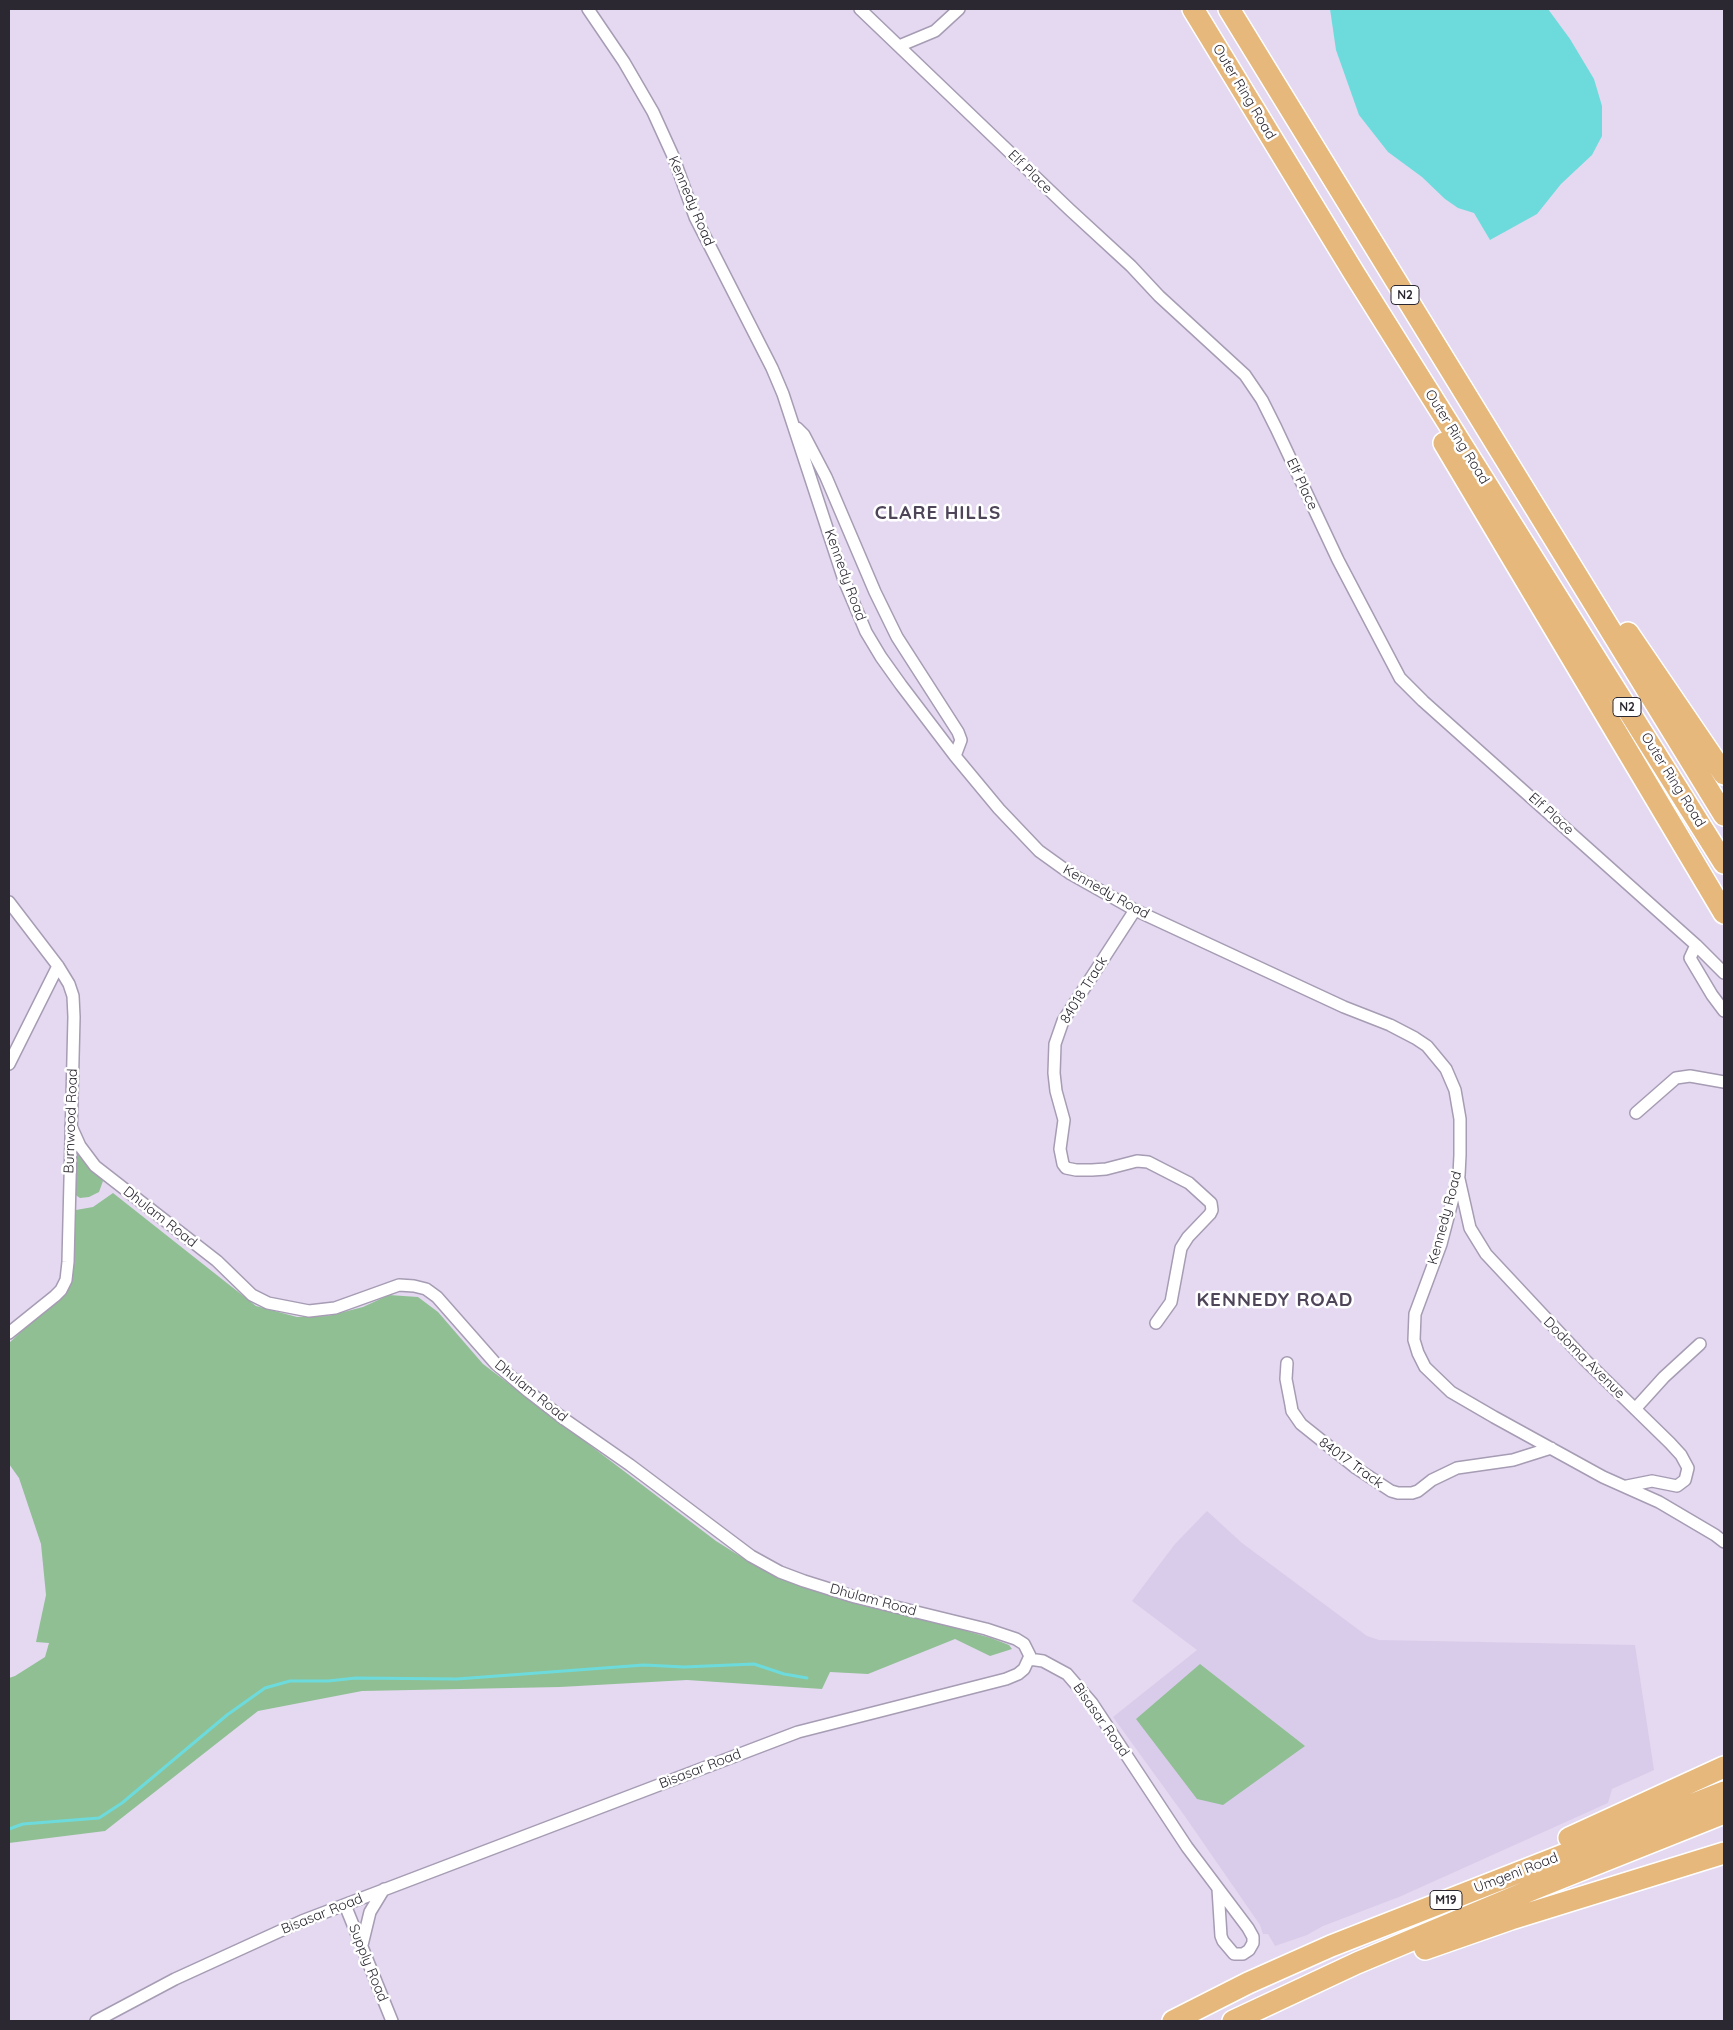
<!DOCTYPE html>
<style>
body{margin:0}
#map{position:relative;width:1733px;height:2030px;overflow:hidden;background:#e4d9f1;font-family:Quicksand,sans-serif}
canvas{display:block}
.frame{position:absolute;inset:0;border:10px solid #2c2831;pointer-events:none}
</style>
<div id="map">
<canvas width="1733" height="2030"></canvas>
<div class="frame"></div>
</div>
<script>
const c = document.querySelector('canvas').getContext('2d');
c.lineJoin = 'round';
function paint(path, color) { c.fillStyle = color; c.fill(path, 'evenodd'); }
const toPath = rows => new Path2D(rows.map(r => 'M' + r).join(''));
function trace(path, color, width, dash) { c.strokeStyle = color; c.lineWidth = width; c.lineCap = dash ? 'butt' : 'round'; c.setLineDash(dash || []); c.stroke(path); }
function drawText(font, color, halo, rows, align = 'center') {
  c.font = font + ' Quicksand,sans-serif'; c.lineWidth = 5; c.setLineDash([]); c.textBaseline = 'middle'; c.strokeStyle = halo; c.fillStyle = color; for (const [text, x, y, turn = 0] of rows) {
    c.save(); c.translate(x, y); c.rotate((+turn || 0) * Math.PI / 180); c.textAlign = isNaN(turn) ? turn : align; if (halo) c.strokeText(text, 0, 0); c.fillText(text, 0, 0); c.restore();
  }
}
const built = toPath([
 [1207,1511,1242,1543,1367,1636,1379,1640,1635,1645,1654,1770,1612,1789,1608,1803,1399,1897,1323,1926,1307,1935,1275,1946,1268,1934,1263,1934,1260,1925,1184,1815,1113,1717,1197,1650,1132,1601,1175,1544]
]);
const green = toPath([
 [76,1152,103,1181,99,1192,89,1197,80,1198,74,1194],
 [113,1193,256,1306,297,1317,328,1316,363,1307,389,1295,418,1297,438,1312,483,1364,716,1541,743,1558,782,1578,991,1638,1009,1645,1012,1649,990,1656,955,1639,868,1674,830,1672,822,1689,687,1680,560,1687,362,1691,258,1711,105,1831,9,1843,9,1678,15,1676,45,1657,49,1643,36,1642,46,1595,41,1544,19,1478,9,1464,9,1343,63,1293,69,1281,76,1210,93,1207],
 [1200,1664,1305,1746,1223,1805,1197,1799,1136,1719]
]);
const water = toPath([
 [1330,9,1548,9,1570,39,1594,79,1602,106,1602,136,1592,155,1561,184,1537,214,1490,240,1474,213,1458,208,1445,199,1422,177,1388,152,1359,115,1336,50]
]);
const stream = toPath([
 [9,1829,23,1824,99,1818,122,1803,227,1715,265,1688,290,1681,328,1681,356,1678,457,1679,644,1665,684,1667,754,1664,784,1674,807,1678]
]);
const street = toPath([
 [588,9,624,62,653,112,673,156,695,217,772,368,783,394,844,580,866,632,881,657,901,685,955,756,999,809,1039,851,1071,874,1135,910,1344,1007,1390,1025,1415,1038,1427,1046,1446,1069,1455,1090,1460,1119,1460,1155,1459,1175,1441,1244,1415,1314,1414,1340,1418,1353,1425,1367,1451,1392,1494,1417,1603,1477,1659,1502,1715,1535,1724,1542],
 [860,9,1069,209,1131,266,1159,296,1245,375,1262,400,1276,428,1338,560,1400,678,1423,701,1696,945,1724,973],
 [899,46,935,31,959,9],
 [797,428,804,435,826,477,875,592,897,637,958,732,961,740,955,756],
 [9,902,58,966,69,984,73,996,74,1017,68,1262,66,1280,61,1290,55,1296,9,1333],
 [1135,910,1063,1021,1055,1044,1054,1073,1056,1091,1064,1120,1060,1149,1063,1164,1066,1168,1076,1170,1092,1170,1106,1169,1137,1161,1148,1162,1189,1183,1211,1203,1212,1210,1210,1214,1188,1237,1181,1248,1171,1302,1156,1323],
 [1696,945,1690,958,1712,995,1724,1011],
 [9,1064,58,966],
 [1636,1113,1676,1078,1690,1076,1724,1082],
 [71,1126,80,1146,95,1166,217,1261,252,1295,268,1303,309,1311,335,1308,399,1285,414,1286,426,1289,437,1297,496,1364,529,1392,564,1419,630,1465,751,1556,780,1572,804,1581,855,1597,986,1629,1016,1639,1024,1644,1030,1656,1024,1669,1018,1674,1006,1679,798,1732,302,1921,175,1979,96,2021],
 [1459,1179,1470,1228,1486,1254,1585,1360,1670,1443,1681,1455,1688,1468,1685,1480,1677,1486,1652,1481,1627,1486],
 [1287,1363,1286,1379,1291,1405,1292,1411,1301,1424,1356,1468,1391,1491,1398,1493,1412,1493,1418,1491,1432,1480,1457,1468,1513,1460,1551,1448],
 [1635,1409,1664,1377,1700,1344],
 [1029,1659,1043,1661,1067,1674,1092,1703,1187,1847,1248,1928,1253,1937,1253,1943,1249,1950,1243,1954,1234,1954,1223,1941,1221,1936,1218,1889],
 [345,1905,392,2021],
 [362,1945,370,1912,384,1889]
]);
const highway = toPath([
 [1193,9,1354,273,1724,863],
 [1229,9,1724,815],
 [1444,443,1724,913],
 [1628,633,1724,774],
 [1569,1838,1724,1767],
 [1425,1949,1511,1919,1724,1853],
 [1173,2021,1248,1983,1331,1946,1724,1792],
 [1233,2021,1357,1963,1536,1888,1724,1813]
]);
const shields = [
 [1405,295,28],
 [1627,707,28],
 [1446,1900,32]
];
const shieldNames = [
 ["N2",1405,295],
 ["N2",1627,707],
 ["M19",1446,1900]
];
const streetNames = [
 ["Outer Ring Road",1244,92,59],
 ["Elf Place",1030,172,44],
 ["Kennedy Road",691,201,67],
 ["Outer Ring Road",1457,437,58],
 ["Elf Place",1302,484,65],
 ["Kennedy Road",845,575,70],
 ["Outer Ring Road",1673,780,58],
 ["Elf Place",1551,814,42],
 ["Kennedy Road",1106,892,29],
 ["84018 Track",1084,990,-58],
 ["Burnwood Road",71,1121,-88],
 ["Dhulam Road",160,1217,38],
 ["Kennedy Road",1445,1218,-75],
 ["Dodoma Avenue",1584,1358,45],
 ["Dhulam Road",531,1391,39],
 ["84017 Track",1351,1463,36],
 ["Dhulam Road",873,1600,15],
 ["Bisasar Road",1101,1720,55],
 ["Bisasar Road",700,1769,-21],
 ["Umgeni Road",1516,1873,-21],
 ["Bisasar Road",322,1914,-22],
 ["Supply Road",368,1963,68]
];
const districtNames = [
 ["CLARE HILLS",938,513],
 ["KENNEDY ROAD",1275,1300]
];
paint(built, '#d9ccea');
paint(green, '#90bf94');
paint(water, '#6ddbdc');
trace(stream, '#6ddbdc', 3);
trace(street, '#a69cb3', 14);
trace(highway, '#fff', 24);
trace(street, '#fff', 11);
trace(highway, '#e6b87c', 21);
for (const [x, y, w] of shields) { const box = new Path2D(); box.roundRect(x - w / 2, y - 9.5, w, 19, 4); c.fillStyle = '#fff'; c.fill(box); trace(box, '#2c2831', 1); }
drawText('bold 12px', '#2c2831', null, shieldNames);
drawText('14px', '#2c2831', '#fff', streetNames);
c.letterSpacing = '1px';
drawText('bold 19px', '#4e4559', '#fff', districtNames);
c.letterSpacing = '0px';
</script>
